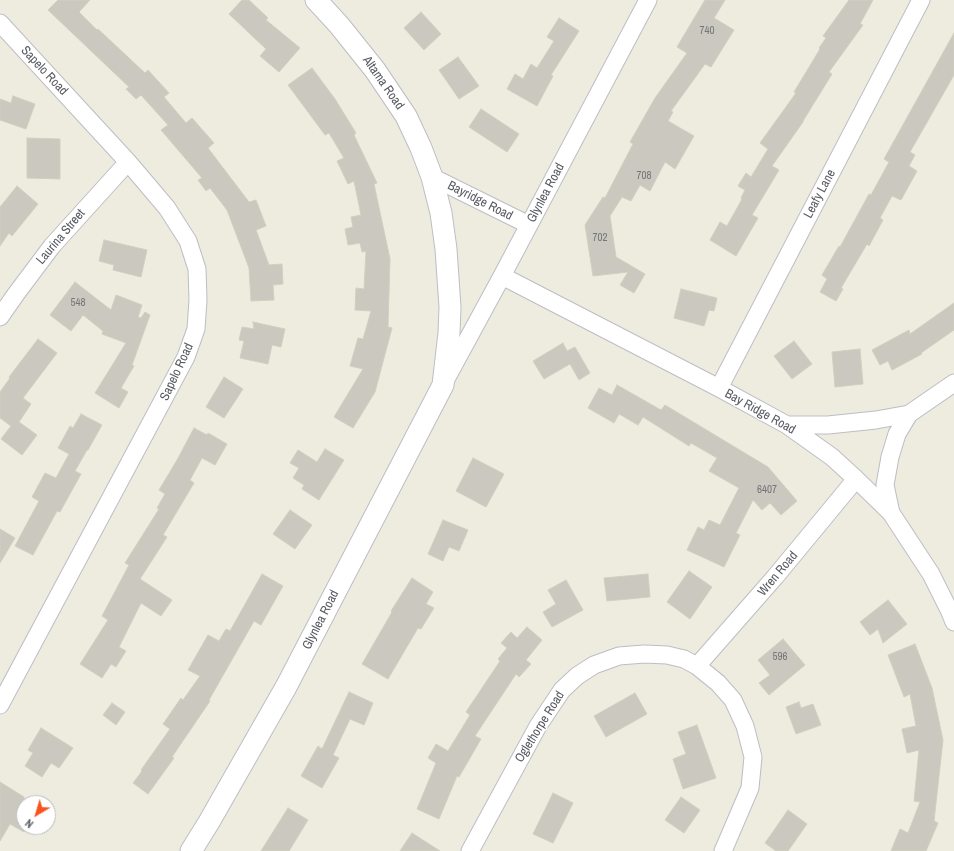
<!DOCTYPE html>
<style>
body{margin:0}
#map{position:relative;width:954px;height:851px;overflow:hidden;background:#edecdf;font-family:"Archivo Narrow",sans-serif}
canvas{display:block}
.north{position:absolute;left:16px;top:795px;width:40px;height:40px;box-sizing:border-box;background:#fff;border:1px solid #bcbdc0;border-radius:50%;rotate:218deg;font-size:11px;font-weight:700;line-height:16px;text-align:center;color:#585b62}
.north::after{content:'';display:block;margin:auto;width:14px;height:18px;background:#f6531d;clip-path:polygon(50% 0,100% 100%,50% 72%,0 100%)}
</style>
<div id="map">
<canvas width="954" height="851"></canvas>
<div class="north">N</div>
</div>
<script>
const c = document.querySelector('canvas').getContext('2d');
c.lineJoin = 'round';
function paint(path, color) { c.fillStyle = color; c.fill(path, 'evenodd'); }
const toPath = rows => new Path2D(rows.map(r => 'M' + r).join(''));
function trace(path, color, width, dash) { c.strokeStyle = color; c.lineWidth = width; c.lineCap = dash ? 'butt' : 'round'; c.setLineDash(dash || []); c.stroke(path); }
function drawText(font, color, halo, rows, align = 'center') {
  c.font = font + ' "Archivo Narrow",sans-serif'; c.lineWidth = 3; c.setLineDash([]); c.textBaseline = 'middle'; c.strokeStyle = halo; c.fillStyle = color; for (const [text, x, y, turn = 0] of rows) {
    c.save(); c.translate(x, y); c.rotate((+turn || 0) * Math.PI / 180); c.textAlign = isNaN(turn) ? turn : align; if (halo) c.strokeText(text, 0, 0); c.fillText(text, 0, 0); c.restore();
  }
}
const building = toPath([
 [58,0,90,0,79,12,97,30,98,29,145,73,148,70,169,93,164,97,186,123,192,118,214,143,208,148,249,202,256,200,266,226,256,230,269,265,282,264,283,284,273,285,274,300,251,301,249,268,227,210,210,188,206,191,198,180,202,178,161,130,168,125,141,95,136,99,126,89,129,87,48,10,58,0],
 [242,0,249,0,268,18,266,20,300,48,279,72,260,56,266,49,229,14,242,0],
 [705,0,725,0,714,18,734,30,711,67,705,64,671,111,673,112,668,121,694,136,675,169,665,162,650,191,640,185,631,201,622,197,610,216,616,257,645,274,634,293,620,285,628,272,593,276,585,225,603,197,605,198,633,144,630,142,655,98,687,53,677,47,705,0],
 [849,0,873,0,860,24,863,25,829,72,832,74,803,121,803,122,772,166,779,170,752,215,758,218,736,256,710,240,720,222,727,226,742,199,741,198,745,190,738,186,746,173,751,177,768,149,760,143,796,93,794,92,820,49,819,48,826,38,823,36,849,0],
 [421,12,441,34,424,50,404,28,421,12],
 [559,18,579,31,551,75,553,76,537,106,507,89,515,74,523,79,531,64,537,68,554,41,547,37,559,18],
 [954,33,954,75,910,152,915,155,909,166,917,171,901,200,892,196,880,218,883,220,869,246,867,244,841,288,843,289,836,301,820,292,827,279,822,275,839,246,840,247,869,194,871,195,889,162,884,159,954,33],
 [458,57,479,86,459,99,439,70,458,57],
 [312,68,335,99,356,133,354,135,377,183,374,184,390,259,388,327,392,328,375,392,353,428,334,417,363,369,350,366,358,338,363,339,371,311,355,310,356,288,364,289,366,251,362,252,360,243,348,245,345,229,353,227,351,217,361,215,354,181,348,184,337,161,344,158,329,133,325,135,288,85,312,68],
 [13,96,35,104,26,129,0,120,0,99,11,103,13,96],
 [481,109,519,134,507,152,469,127,481,109],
 [27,138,60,139,60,179,27,178,27,138],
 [17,186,38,204,12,236,9,233,0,246,0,207,17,186],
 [104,240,147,250,141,277,113,270,114,265,99,261,104,240],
 [75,282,111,310,116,295,142,305,138,317,141,318,145,312,150,315,132,365,134,366,121,388,128,392,119,408,95,393,126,343,102,334,103,331,83,315,71,331,50,315,75,282],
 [681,289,717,298,714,311,709,310,704,326,674,318,681,289],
 [954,303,954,330,921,353,922,354,892,370,888,361,880,365,872,350,909,330,910,334,954,303],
 [253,322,285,329,281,347,272,345,268,364,240,358,244,341,239,340,242,327,254,329,253,322],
 [38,339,57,353,23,398,31,404,19,422,37,435,22,455,1,439,11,426,0,418,0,392,10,378,9,377,38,339],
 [794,341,812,364,792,379,774,356,794,341],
 [563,343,567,351,575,347,590,373,579,380,570,364,544,379,533,361,563,343],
 [860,349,863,384,835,387,832,352,860,349],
 [224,377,243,389,224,418,206,407,224,377],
 [617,385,661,410,665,405,768,467,797,501,781,515,770,503,762,510,753,500,736,533,740,535,724,567,687,550,698,527,704,530,709,520,720,525,739,488,709,471,717,458,691,443,689,446,643,417,638,425,619,414,614,423,588,408,599,388,612,395,617,385],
 [81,414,102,425,88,450,87,450,75,471,81,474,60,512,57,511,33,555,15,546,39,501,32,497,45,473,56,478,69,454,58,448,70,426,73,428,81,414],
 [194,428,207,435,208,433,227,444,215,465,202,458,190,480,194,483,163,535,167,537,140,579,172,600,161,616,141,603,119,647,126,651,116,667,111,664,102,678,80,664,108,620,102,616,129,565,125,563,159,509,157,508,165,494,159,490,177,460,194,428],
 [325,449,344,460,319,500,302,489,304,485,293,478,299,468,290,463,298,450,317,462,325,449],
 [473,458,504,474,486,507,456,491,473,458],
 [290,510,312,525,295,549,273,534,290,510],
 [443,520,468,530,459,551,449,547,443,561,428,554,443,520],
 [0,529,15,538,0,563,0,529],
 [689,571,712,587,690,619,667,602,689,571],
 [262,574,283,586,261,625,254,621,209,700,210,701,172,757,174,758,148,794,133,783,142,771,141,770,170,729,163,724,181,698,183,700,200,676,188,670,208,635,219,641,226,629,230,631,262,574],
 [648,574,650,597,607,601,604,578,648,574],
 [412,578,433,592,426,604,434,608,421,629,418,628,388,679,362,664,392,612,391,611,412,578],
 [566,580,583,610,552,627,543,612,556,604,548,590,566,580],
 [888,600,907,624,883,643,878,629,870,635,860,622,888,600],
 [527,627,542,640,526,660,531,664,519,677,516,674,475,736,481,739,459,777,457,776,439,819,417,809,436,763,428,758,436,744,448,751,470,715,466,712,500,661,498,659,507,648,501,643,511,632,517,638,527,627],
 [783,639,805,665,769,695,759,683,770,675,758,660,783,639],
 [915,644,932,688,943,740,934,821,938,823,926,851,891,851,900,829,908,833,920,802,914,801,919,750,907,753,902,729,916,726,910,694,904,697,888,655,915,644],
 [349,692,373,703,364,725,350,719,333,755,339,758,322,788,301,776,318,746,322,749,349,692],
 [635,693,647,714,606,737,594,716,635,693],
 [799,702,801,708,813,704,821,725,796,734,786,707,799,702],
 [112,703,125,712,116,725,103,715,112,703],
 [697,725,716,778,683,789,673,759,686,754,678,732,697,725],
 [41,728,73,748,59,768,51,763,42,777,25,766,33,753,28,750,41,728],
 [0,782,24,797,24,832,10,824,0,841,0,782],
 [553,793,573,803,553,843,533,834,553,793],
 [681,797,700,810,684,833,665,820,681,797],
 [288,808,308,820,289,851,261,851,288,808],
 [788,810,807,824,788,851,776,851,765,843,788,810],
 [412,833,440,851,400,851,412,833]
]);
const minor = toPath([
 [0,23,128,162,167,208,188,241,197,269,198,300,196,329,186,357,0,705],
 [432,177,529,225],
 [502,276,719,388,787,425,832,457,856,479,891,513,931,574,950,612,954,622],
 [0,317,16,294,52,246,128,162],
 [445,381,502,276,648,0],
 [719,388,921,0],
 [787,425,828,425,876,420,909,414],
 [891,513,885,485,890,457,897,434,909,414,954,383],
 [697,666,775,577,856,479],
 [470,851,538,726,562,690,577,676,594,665,619,656,644,654,667,655,684,659,697,666,718,683,733,700,745,726,753,757,750,788,723,851]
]);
const tertiary = toPath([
 [191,851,209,822,286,687,443,385,449,333,450,307,446,249,441,213,432,177,421,148,406,116,375,70,339,25,316,0]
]);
const numberNames = [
 ["740",707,31],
 ["708",644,176],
 ["702",600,238],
 ["548",78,303],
 ["6407",767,490],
 ["596",780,657]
];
const streetNames = [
 ["Sapelo Road",44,71,47],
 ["Altama Road",383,83,55],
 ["Glynlea Road",546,193,-62],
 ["Leafy Lane",820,194,-62],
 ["Bayridge Road",480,201,27],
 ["Laurina Street",61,237,-50],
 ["Sapelo Road",177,372,-65],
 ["Bay Ridge Road",760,412,29],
 ["Wren Road",778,574,-50],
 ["Glynlea Road",321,620,-63],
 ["Oglethorpe Road",540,727,-58]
];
paint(building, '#cac8bf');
trace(building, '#d2cfbe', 1);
trace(minor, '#bdbec5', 19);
trace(tertiary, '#bdbec5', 23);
trace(minor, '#fff', 17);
trace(tertiary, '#fff', 21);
drawText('11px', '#747679', null, numberNames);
drawText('13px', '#585b62', '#fff', streetNames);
</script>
